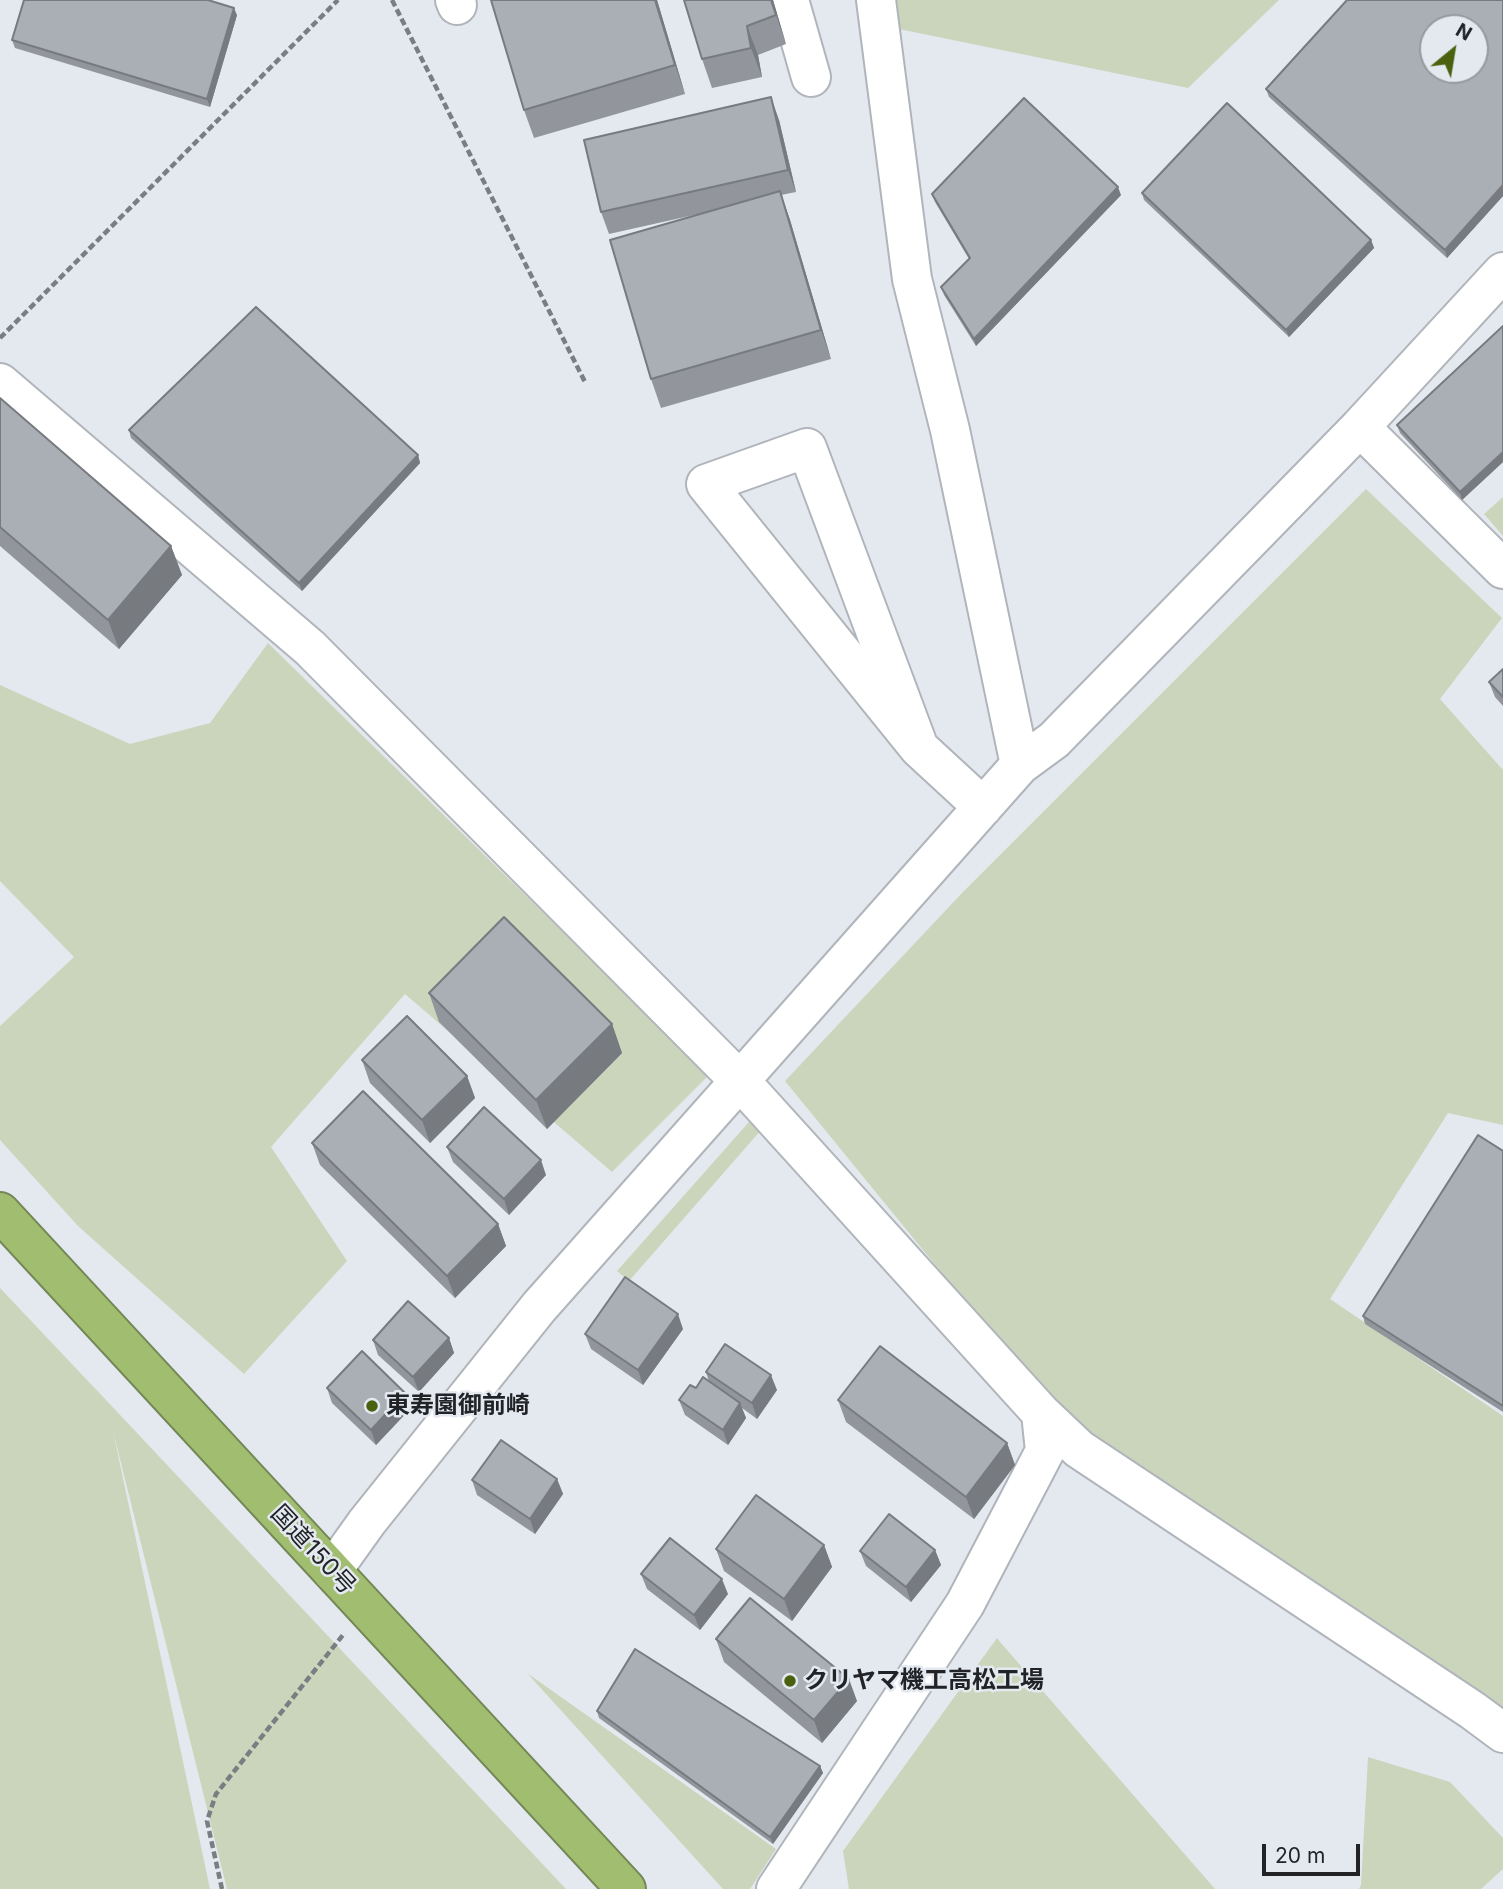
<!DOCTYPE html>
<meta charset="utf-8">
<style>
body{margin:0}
#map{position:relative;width:1503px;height:1889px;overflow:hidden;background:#e4e9f0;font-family:Inter,sans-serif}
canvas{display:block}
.north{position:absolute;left:1419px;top:14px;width:70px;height:70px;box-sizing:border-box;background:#e4e9f0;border:2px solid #969a9f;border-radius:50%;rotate:30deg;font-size:19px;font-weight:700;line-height:28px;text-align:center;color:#212326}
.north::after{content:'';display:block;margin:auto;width:24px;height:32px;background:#4a6210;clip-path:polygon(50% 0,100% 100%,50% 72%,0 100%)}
.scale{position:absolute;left:1262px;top:1844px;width:98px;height:32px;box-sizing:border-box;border:4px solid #212326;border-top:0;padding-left:9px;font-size:21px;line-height:24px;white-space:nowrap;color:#212326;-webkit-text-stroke:5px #e4e9f0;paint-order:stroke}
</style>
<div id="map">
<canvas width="1503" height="1889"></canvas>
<div class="north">N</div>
<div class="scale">20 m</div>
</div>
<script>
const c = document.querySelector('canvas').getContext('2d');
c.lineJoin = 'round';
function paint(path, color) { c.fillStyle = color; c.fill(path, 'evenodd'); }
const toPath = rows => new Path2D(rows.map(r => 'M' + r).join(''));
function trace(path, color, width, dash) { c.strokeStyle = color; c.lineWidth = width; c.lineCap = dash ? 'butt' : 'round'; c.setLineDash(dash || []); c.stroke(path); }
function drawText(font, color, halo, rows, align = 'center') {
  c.font = font + ' Inter,"Noto Sans JP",sans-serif'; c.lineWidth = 5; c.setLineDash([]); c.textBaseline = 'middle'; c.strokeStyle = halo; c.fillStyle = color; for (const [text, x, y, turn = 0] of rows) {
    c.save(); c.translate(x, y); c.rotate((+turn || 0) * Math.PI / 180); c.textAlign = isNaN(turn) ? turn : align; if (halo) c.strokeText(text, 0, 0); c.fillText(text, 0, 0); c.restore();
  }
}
const green = toPath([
 [886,0,1279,0,1188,88,889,27],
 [1366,489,1502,618,1440,699,1503,770,1503,1125,1448,1113,1330,1299,1503,1416,1503,1736,1057,1414,785,1081,962,893],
 [1503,497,1503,536,1484,514],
 [268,643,709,1075,612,1172,405,994,271,1147,347,1261,244,1374,78,1226,0,1140,0,1026,74,957,0,881,0,685,130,744,210,723],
 [749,1122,762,1129,629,1281,617,1271],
 [0,1288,106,1400,566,1889,227,1889,113,1431,210,1889,0,1889],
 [997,1638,1001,1643,1215,1889,849,1889,843,1851],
 [527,1673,776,1849,750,1889,723,1889],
 [1368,1757,1450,1782,1503,1838,1503,1869,1481,1889,1359,1889,1361,1885]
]);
const path = toPath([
 [392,0,586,384],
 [0,338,338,0],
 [222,1889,207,1821,216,1794,343,1635]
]);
const minor = toPath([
 [455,0,457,5],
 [789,0,811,77],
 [876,0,912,279,950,430,1020,765],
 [0,383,310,648,741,1082,1041,1413,1045,1451,965,1604,776,1889],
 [1360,427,1503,569],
 [919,748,706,484,807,448,919,748,983,807],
 [1041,1413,1079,1449,1472,1710,1503,1733],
 [332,1571,367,1522,539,1307,1020,765,1054,740,1360,427,1503,272]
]);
const highway = toPath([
 [0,1212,626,1889]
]);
const wall = toPath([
 [657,0,685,94,534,138,524,110],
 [684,0,773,0,786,44,758,55,762,77,712,88,702,59],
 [1503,0,1503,196,1447,258,1269,97,1266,89],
 [237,15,210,107,15,48,12,40],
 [779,120,796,192,781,195,790,220,831,359,661,408,651,379,703,213,609,234,601,212],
 [1142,193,1371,240,1374,248,1289,337,1144,200],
 [932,194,1121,195,976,346,944,295,941,287,969,259,935,202],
 [1503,326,1503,462,1462,500,1400,433,1397,425],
 [0,398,171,546,182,575,119,649,0,546],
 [129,430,418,455,420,463,302,591,131,438],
 [1503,669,1503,706,1495,697,1489,682],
 [429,993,612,1024,622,1053,547,1129,439,1022],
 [362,1060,467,1076,475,1098,430,1143,370,1083],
 [312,1143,498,1224,506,1246,455,1298,320,1165],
 [447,1147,546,1175,509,1215,453,1162],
 [1503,1151,1503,1412,1365,1324,1363,1316],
 [683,1329,643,1385,591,1349,585,1334],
 [449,1338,454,1353,419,1392,378,1355,373,1340],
 [706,1372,777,1390,757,1419,742,1408,746,1418,728,1445,685,1415,679,1400,696,1388,709,1382],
 [327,1388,405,1393,411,1408,376,1445,332,1403],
 [838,1400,1007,1443,1015,1465,974,1519,846,1422],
 [557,1479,563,1494,535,1534,477,1495,472,1480],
 [824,1545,832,1567,792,1621,724,1571,716,1549],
 [935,1550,941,1565,911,1602,866,1566,860,1551],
 [641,1574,728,1594,700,1630,647,1589],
 [716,1639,857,1701,822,1743,724,1662],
 [597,1711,820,1766,823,1773,773,1844,599,1718]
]);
const shadedWall = toPath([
 [655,0,657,0,685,94,675,65],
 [771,0,773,0,786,44,776,15],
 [234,8,237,15,210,107,207,99],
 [747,26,758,55,762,77,751,48],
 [771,97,779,120,796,192,788,170],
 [1503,185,1503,196,1447,258,1445,250],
 [1118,187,1121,195,976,346,974,339],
 [780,191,790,220,831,359,821,330],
 [1371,240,1374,248,1289,337,1286,330],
 [1503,452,1503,462,1462,500,1460,492],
 [418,455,420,463,302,591,299,583],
 [171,546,182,575,119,649,108,620],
 [612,1024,622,1053,547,1129,536,1100],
 [467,1076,475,1098,430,1143,422,1120],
 [541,1160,546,1175,509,1215,504,1199],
 [498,1224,506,1246,455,1298,447,1276],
 [678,1314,683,1329,643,1385,638,1370],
 [449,1338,454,1353,419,1392,413,1377],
 [771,1375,777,1390,757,1419,752,1403],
 [405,1393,411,1408,376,1445,371,1430],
 [740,1403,746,1418,728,1445,723,1430],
 [1007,1443,1015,1465,974,1519,966,1497],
 [557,1479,563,1494,535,1534,530,1519],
 [824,1545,832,1567,792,1621,784,1599],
 [935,1550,941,1565,911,1602,906,1587],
 [722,1579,728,1594,700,1630,694,1615],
 [849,1679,857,1701,822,1743,814,1720],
 [820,1766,823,1773,773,1844,770,1837]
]);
const building = toPath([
 [24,0,208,0,234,8,207,99,12,40,24,0],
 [491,0,655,0,675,65,524,110,491,0],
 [684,0,771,0,776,15,747,26,751,48,702,59,684,0],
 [1347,0,1503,0,1503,185,1445,250,1266,89,1347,0],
 [1433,28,1475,28,1475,70,1433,70,1433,28],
 [771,97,788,170,601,212,584,140,771,97],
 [1024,98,1118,187,974,339,941,287,970,258,932,194,1024,98],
 [1227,103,1371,240,1286,330,1142,193,1227,103],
 [780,191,821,330,651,379,610,240,780,191],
 [256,307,418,455,299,583,129,430,256,307],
 [1503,326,1503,452,1460,492,1397,425,1503,326],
 [0,398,171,546,108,620,0,527,0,398],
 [1503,669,1503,697,1489,682,1503,669],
 [504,917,612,1024,536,1100,429,993,504,917],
 [407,1016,467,1076,422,1120,362,1060,407,1016],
 [363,1091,498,1224,447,1276,312,1143,363,1091],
 [484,1107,541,1160,504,1199,447,1147,484,1107],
 [1478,1135,1503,1151,1503,1406,1363,1316,1478,1135],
 [625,1277,678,1314,638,1370,585,1334,625,1277],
 [408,1301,449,1338,413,1377,373,1340,408,1301],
 [725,1344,771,1375,752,1403,706,1372,725,1344],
 [880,1346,1007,1443,966,1497,838,1400,880,1346],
 [362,1351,405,1393,371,1430,327,1388,362,1351],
 [703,1377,740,1403,723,1430,679,1400,690,1385,696,1388,703,1377],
 [501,1440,557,1479,530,1519,472,1480,501,1440],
 [756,1495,824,1545,784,1599,716,1549,756,1495],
 [889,1514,935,1550,906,1587,860,1551,889,1514],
 [670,1538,722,1579,694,1615,641,1574,670,1538],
 [750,1598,849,1679,814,1720,716,1639,750,1598],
 [635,1649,820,1766,770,1837,597,1711,635,1649]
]);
const markers = [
 [372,1406,7,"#4a6210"],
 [790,1681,7,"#4a6210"]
];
const poiNames = [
 ["東寿園御前崎",386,1406],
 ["クリヤマ機工高松工場",804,1681]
];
const streetNames = [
 ["国道150号",313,1550,47]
];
paint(green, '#cad5bb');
trace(minor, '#b0b5bb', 42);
trace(highway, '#748756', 42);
trace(path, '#7a7d82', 4.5, [7, 3.5]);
trace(minor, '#fff', 38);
trace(highway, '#a0bd70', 38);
paint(wall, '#92969c');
paint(shadedWall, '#777a7f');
paint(building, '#aaafb5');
trace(building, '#777a7f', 2);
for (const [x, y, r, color] of markers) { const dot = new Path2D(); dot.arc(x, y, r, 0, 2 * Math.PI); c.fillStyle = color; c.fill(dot); trace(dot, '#e4e9f0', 2.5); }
drawText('bold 24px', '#212326', '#e4e9f0', poiNames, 'left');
drawText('24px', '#212326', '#e4e9f0', streetNames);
</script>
